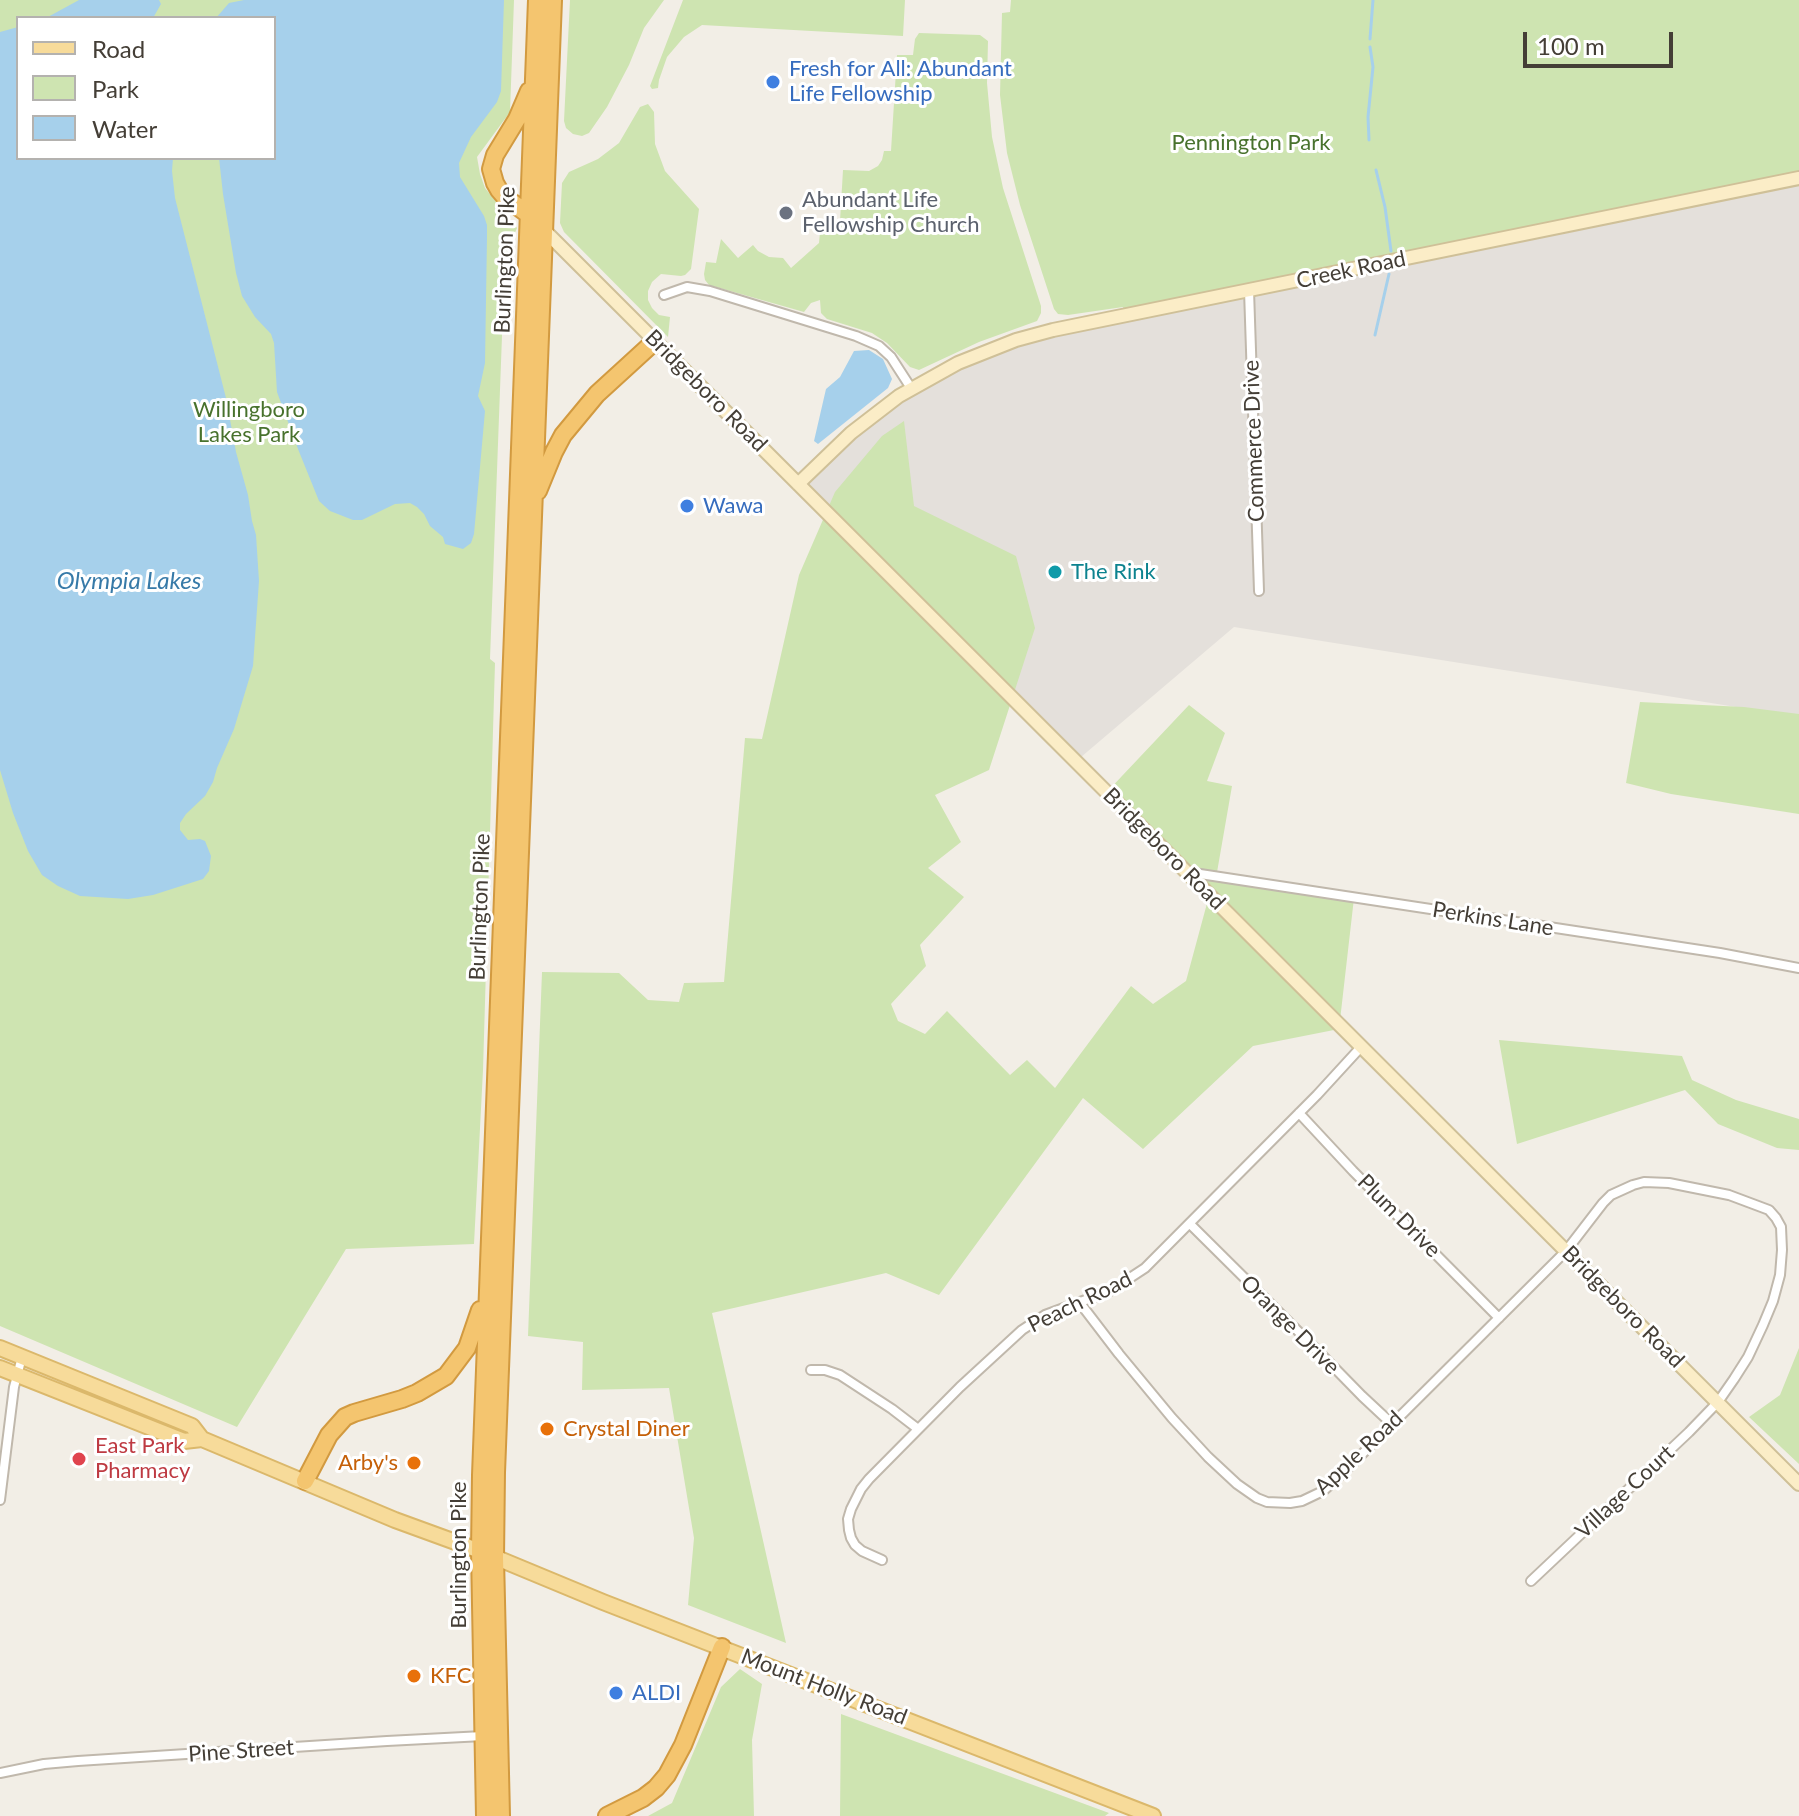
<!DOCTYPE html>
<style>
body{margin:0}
#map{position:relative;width:1799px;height:1816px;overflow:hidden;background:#f2eee6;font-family:Lato,sans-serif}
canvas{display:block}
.legend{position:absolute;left:16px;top:16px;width:260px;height:144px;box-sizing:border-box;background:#fff;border:2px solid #b4b2af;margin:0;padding:10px 14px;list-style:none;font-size:24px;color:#443e36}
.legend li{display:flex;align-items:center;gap:16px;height:40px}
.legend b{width:40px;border:2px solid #b4b2af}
.scale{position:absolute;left:1523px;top:32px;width:150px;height:36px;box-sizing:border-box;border:4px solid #443e36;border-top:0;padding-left:10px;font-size:24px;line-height:28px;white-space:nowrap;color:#443e36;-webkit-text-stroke:6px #fff;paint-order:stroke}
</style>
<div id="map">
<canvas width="1799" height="1816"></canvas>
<ul class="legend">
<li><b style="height:10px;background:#f7db9a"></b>Road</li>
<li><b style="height:22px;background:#cee4b1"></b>Park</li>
<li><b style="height:22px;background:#a6d0eb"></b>Water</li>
</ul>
<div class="scale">100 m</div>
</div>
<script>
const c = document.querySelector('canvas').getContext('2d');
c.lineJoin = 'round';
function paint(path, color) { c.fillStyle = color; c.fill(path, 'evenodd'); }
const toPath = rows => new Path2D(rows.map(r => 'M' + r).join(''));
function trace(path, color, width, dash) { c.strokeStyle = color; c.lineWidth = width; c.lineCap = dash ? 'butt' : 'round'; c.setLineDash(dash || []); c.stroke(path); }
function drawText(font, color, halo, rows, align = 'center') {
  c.font = font + ' Lato,sans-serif'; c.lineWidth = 6; c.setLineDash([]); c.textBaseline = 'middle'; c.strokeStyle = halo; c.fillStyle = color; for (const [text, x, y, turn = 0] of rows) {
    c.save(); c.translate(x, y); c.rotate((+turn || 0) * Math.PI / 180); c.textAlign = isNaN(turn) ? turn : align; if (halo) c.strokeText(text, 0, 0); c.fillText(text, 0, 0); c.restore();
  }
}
const industrial = toPath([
 [1799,178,1799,717,1234,627,1074,763,798,484,867,420,937,373,1016,340]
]);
const green = toPath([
 [0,0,514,0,510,112,477,157,480,174,485,188,517,228,505,255,490,659,495,663,483,1070,474,1244,346,1249,237,1427,0,1326],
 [18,18,274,18,274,158,18,158],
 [570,0,664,0,644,28,629,65,607,107,589,133,582,136,573,134,566,128,564,121],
 [683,0,905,0,903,36,702,25,684,37,667,57,659,80,658,88,652,89,650,86],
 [1011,0,1799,0,1799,178,1124,316,1123,307,1068,315,1058,314,1054,309,1020,205,1007,153,1000,95,1002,13,1010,12],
 [919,33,980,35,988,41,987,83,992,137,1003,188,1041,306,1041,313,1037,321,979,342,919,370,910,367,887,343,872,333,827,319,821,313,820,300,811,303,804,312,709,285,705,280,704,274,706,262,716,263,721,239,738,258,753,245,758,251,769,257,783,258,791,268,819,243,821,221,840,221,843,170,869,171,878,166,882,160,884,151,891,151,897,55,913,55,915,39],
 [648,104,654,112,655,144,665,171,699,209,691,269,685,275,681,276,661,274,652,282,648,291,648,300,652,308,659,315,670,317,668,337,564,232,560,223,562,183,569,172,598,159,619,143,640,107],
 [904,421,914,506,1016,556,1035,628,989,770,935,795,961,842,928,868,964,897,920,945,926,966,891,1004,898,1021,925,1034,947,1011,1010,1075,1027,1060,1055,1088,1131,986,1153,1004,1186,981,1209,896,1105,794,1189,705,1225,733,1207,781,1232,786,1216,878,1354,898,1339,1029,1253,1046,1143,1149,1083,1098,939,1295,886,1273,712,1313,786,1643,688,1605,694,1538,669,1388,582,1390,583,1342,528,1336,542,972,619,973,648,1000,679,1002,684,983,724,982,745,738,762,739,799,575,835,492,882,436],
 [1640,702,1744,707,1799,714,1799,814,1671,794,1626,783],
 [1499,1040,1682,1056,1692,1080,1736,1100,1799,1119,1799,1150,1777,1148,1718,1124,1685,1090,1517,1144],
 [1799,1348,1799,1464,1749,1417,1780,1395],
 [740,1669,762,1684,752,1740,754,1816,648,1816,672,1803,721,1687],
 [841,1714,1109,1813,1105,1816,840,1816]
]);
const water = toPath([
 [79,0,159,0,161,4,153,18,46,18],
 [244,0,504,0,501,91,497,102,471,137,459,163,460,177,484,216,487,225,487,237,485,363,478,396,485,411,474,534,471,543,463,549,445,544,443,537,430,526,424,514,417,507,410,503,395,504,362,520,353,520,330,511,319,501,298,449,277,392,274,343,271,334,255,317,242,296,236,273,223,194,219,158,274,158,274,18,216,18,229,3],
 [18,27,18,158,173,158,172,171,175,198,226,398,236,452,248,495,252,521,256,535,259,581,253,666,234,729,217,768,213,782,205,796,186,814,180,823,180,830,188,840,200,839,205,841,211,856,209,871,203,879,153,895,128,899,80,896,58,886,42,875,28,851,13,813,0,770,0,32],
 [869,350,883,359,892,379,888,388,818,444,814,441,826,389,840,377,854,351]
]);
const stream = toPath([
 [1370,39,1373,0],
 [1369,140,1368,117,1373,67,1370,47],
 [1376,170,1385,207,1391,251],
 [1375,335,1389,274]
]);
const street = toPath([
 [1249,290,1259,591],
 [664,295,687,287,710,291,856,336,879,346,891,357,911,388],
 [1187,872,1720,953,1799,968],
 [1299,1113,1353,1171,1499,1318],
 [1190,1224,1318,1351,1362,1396,1392,1424],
 [1080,1303,1119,1354,1172,1418,1208,1457,1237,1484,1257,1498,1267,1502,1290,1503,1302,1501,1323,1491,1342,1474,1566,1251,1603,1203,1611,1195,1633,1185,1644,1182,1669,1183,1729,1195,1769,1210,1776,1218,1781,1227,1782,1250,1780,1275,1773,1301,1763,1325,1748,1357,1734,1379,1718,1402,1689,1432,1531,1581],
 [811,1370,825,1370,840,1375,892,1409,918,1429],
 [0,1500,14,1387,22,1357],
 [882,1560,862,1551,855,1545,851,1538,849,1530,848,1519,851,1509,861,1489,869,1479,960,1387,1022,1330,1045,1315,1110,1291,1145,1268,1317,1095,1361,1047],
 [0,1773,44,1764,78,1761,387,1741,483,1736]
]);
const secondary = toPath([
 [542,228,1799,1484],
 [798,484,851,433,899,396,958,363,1016,340,1053,330,1799,178]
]);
const primary = toPath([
 [0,1348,192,1426,202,1439],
 [0,1368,184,1441,202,1439,395,1520,480,1551,603,1602,1153,1816]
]);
const highway = toPath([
 [529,91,517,119,495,155,491,169,495,183,499,190,505,197,529,215],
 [538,491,554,452,563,435,597,394,655,341],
 [305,1481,329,1435,345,1417,354,1413,402,1399,417,1393,446,1376,467,1348,480,1310],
 [485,1816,480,1551,481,1475,537,0],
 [501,1816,495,1558,496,1472,553,0],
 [607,1816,643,1798,656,1788,667,1775,683,1745,722,1647]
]);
const markers = [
 [773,82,8,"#3f7fe0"],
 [786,213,8,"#6b7280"],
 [687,506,8,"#3f7fe0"],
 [1055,572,8,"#0f9aa8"],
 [547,1429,8,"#e8710a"],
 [79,1459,8,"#e0444e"],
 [414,1463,8,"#e8710a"],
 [414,1676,8,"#e8710a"],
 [616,1693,8,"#3f7fe0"]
];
const shopNames = [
 ["Fresh for All: Abundant",789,69],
 ["Life Fellowship",789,94],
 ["Wawa",703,506],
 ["ALDI",632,1693]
];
const parkNames = [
 ["Pennington Park",1251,143],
 ["Willingboro",249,410],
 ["Lakes Park",249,435]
];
const worshipNames = [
 ["Abundant Life",802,200],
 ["Fellowship Church",802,225]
];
const streetNames = [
 ["Burlington Pike",505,260,-88],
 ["Creek Road",1351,270,-12],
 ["Bridgeboro Road",706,391,45],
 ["Commerce Drive",1254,441,-92],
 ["Bridgeboro Road",1164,849,45],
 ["Burlington Pike",480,907,-88],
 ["Perkins Lane",1493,919,9],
 ["Plum Drive",1399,1216,45],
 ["Peach Road",1080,1302,-26],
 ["Bridgeboro Road",1623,1307,45],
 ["Orange Drive",1290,1325,45],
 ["Apple Road",1359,1453,-43],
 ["Village Court",1625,1492,-43],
 ["Burlington Pike",459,1555,-90],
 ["Mount Holly Road",824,1687,21],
 ["Pine Street",241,1751,-4]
];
const cultureNames = [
 ["The Rink",1071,572]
];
const foodNames = [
 ["Crystal Diner",563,1429],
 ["Arby's",398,1463,"right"],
 ["KFC",430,1676]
];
const healthNames = [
 ["East Park",95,1446],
 ["Pharmacy",95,1471]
];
const waterNames = [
 ["Olympia Lakes",129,581]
];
paint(industrial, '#e4e0db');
paint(green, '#cee4b1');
paint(water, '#a6d0eb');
trace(stream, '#a6d0eb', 3);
trace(street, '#c0b8ac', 12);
trace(secondary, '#cfc098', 16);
trace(primary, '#dbb86b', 18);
trace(highway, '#d29a40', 20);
trace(street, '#fff', 8);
trace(secondary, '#fbedc7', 12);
trace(primary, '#f7db9a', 14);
trace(highway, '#f4c56f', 16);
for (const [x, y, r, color] of markers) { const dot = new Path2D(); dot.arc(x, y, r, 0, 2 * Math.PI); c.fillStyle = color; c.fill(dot); trace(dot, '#fff', 3); }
drawText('22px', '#366cbe', '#fff', shopNames, 'left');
drawText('22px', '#48722d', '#fff', parkNames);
drawText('22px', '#5b616d', '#fff', worshipNames, 'left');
drawText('22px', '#443e36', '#fff', streetNames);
drawText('22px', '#0d838f', '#fff', cultureNames, 'left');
drawText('22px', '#c56008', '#fff', foodNames, 'left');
drawText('22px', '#be3a42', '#fff', healthNames, 'left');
drawText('italic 24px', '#377aa8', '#fff', waterNames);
</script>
